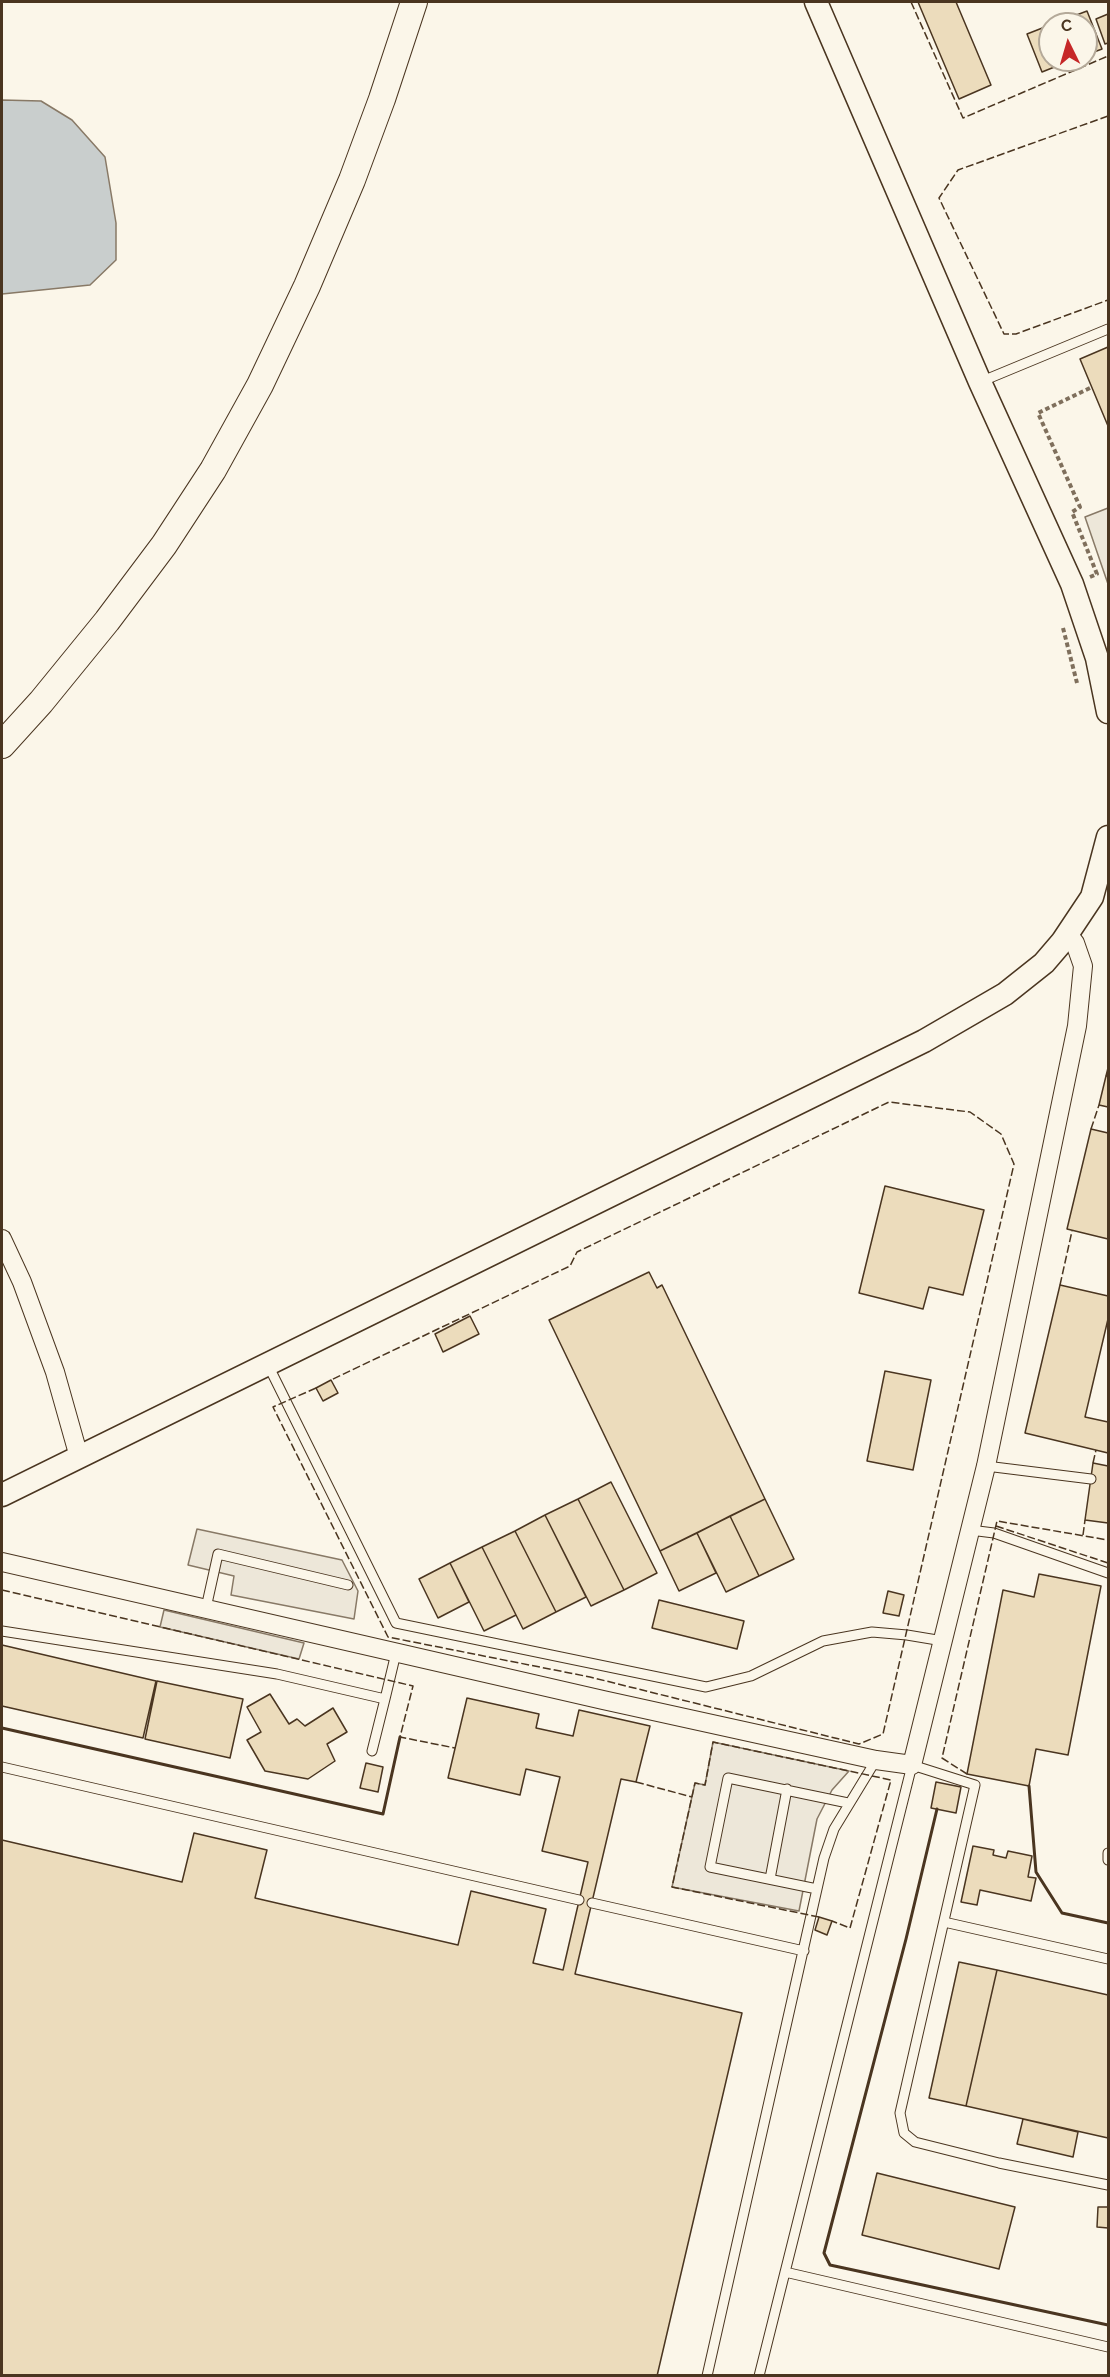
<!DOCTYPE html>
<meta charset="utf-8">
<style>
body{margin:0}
#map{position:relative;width:1110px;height:2377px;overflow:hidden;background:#fbf6e9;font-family:Raleway,sans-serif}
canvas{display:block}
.frame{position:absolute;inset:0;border:3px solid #4a3520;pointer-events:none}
.north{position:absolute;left:1038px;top:12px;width:60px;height:60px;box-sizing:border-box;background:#fbf6e9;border:2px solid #b4a999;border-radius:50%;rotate:355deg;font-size:16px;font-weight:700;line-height:24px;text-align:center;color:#4a3520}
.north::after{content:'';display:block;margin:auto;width:21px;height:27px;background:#c62828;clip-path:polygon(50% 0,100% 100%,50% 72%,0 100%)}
</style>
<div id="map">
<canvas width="1110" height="2377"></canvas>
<div class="frame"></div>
<div class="north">С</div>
</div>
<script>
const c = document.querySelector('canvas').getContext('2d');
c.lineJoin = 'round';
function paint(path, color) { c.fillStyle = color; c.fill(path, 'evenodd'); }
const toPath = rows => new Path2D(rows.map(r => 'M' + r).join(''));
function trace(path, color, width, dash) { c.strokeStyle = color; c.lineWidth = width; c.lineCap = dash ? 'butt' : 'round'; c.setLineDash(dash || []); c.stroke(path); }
const parking = toPath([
 [1108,508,1108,584,1085,517,1108,508],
 [197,1529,342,1560,358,1591,354,1619,231,1595,234,1576,188,1565,197,1529],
 [164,1610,304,1643,299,1659,160,1627,164,1610],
 [713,1742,849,1771,832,1790,817,1819,799,1911,672,1887,695,1783,705,1785,713,1742]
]);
const water = toPath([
 [2,100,41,101,72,120,105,157,116,223,116,260,90,285,2,294,2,100]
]);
const building = toPath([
 [918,2,956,2,991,85,959,99,918,2],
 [1087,11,1102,49,1086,55,1086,24,1053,24,1087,11],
 [1108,14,1108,43,1105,44,1096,19,1108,14],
 [1050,25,1050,60,1072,60,1042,72,1027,34,1050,25],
 [1108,347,1108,426,1080,359,1108,347],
 [1106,1076,1108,1076,1108,1107,1099,1105,1106,1076],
 [1091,1129,1108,1133,1108,1239,1067,1229,1091,1129],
 [885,1186,984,1210,963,1295,929,1287,923,1309,859,1293,885,1186],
 [649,1272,657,1288,662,1285,765,1499,660,1551,549,1320,649,1272],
 [1060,1285,1108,1296,1108,1319,1085,1417,1108,1422,1108,1453,1025,1433,1060,1285],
 [470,1316,479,1334,443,1352,435,1334,470,1316],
 [885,1371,931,1380,913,1470,867,1461,885,1371],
 [331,1380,338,1393,323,1401,316,1388,331,1380],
 [1093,1463,1108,1466,1108,1523,1085,1520,1093,1463],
 [611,1482,657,1573,624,1590,578,1499,611,1482],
 [578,1499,624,1590,591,1606,545,1515,578,1499],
 [765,1499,794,1559,759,1576,730,1516,765,1499],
 [545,1515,586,1597,556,1612,515,1531,545,1515],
 [730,1516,759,1576,726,1592,697,1533,730,1516],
 [515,1531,556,1612,523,1629,482,1547,515,1531],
 [697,1533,716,1573,679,1591,660,1551,697,1533],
 [482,1547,516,1615,484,1631,450,1563,482,1547],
 [450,1563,469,1602,438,1618,419,1579,450,1563],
 [1039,1574,1101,1586,1068,1755,1036,1749,1029,1786,967,1774,1003,1590,1034,1597,1039,1574],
 [888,1591,904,1595,899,1616,883,1613,888,1591],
 [659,1600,744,1621,737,1649,652,1628,659,1600],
 [2,1645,156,1681,143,1738,2,1706,2,1645],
 [157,1681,243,1699,230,1758,145,1739,157,1681],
 [270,1694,289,1724,297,1719,305,1726,333,1708,347,1732,327,1744,335,1761,308,1779,265,1771,247,1740,261,1732,247,1707,270,1694],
 [467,1698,539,1714,536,1728,573,1736,579,1710,650,1726,636,1782,621,1779,575,1974,742,2013,657,2376,2,2376,2,1840,182,1882,194,1833,267,1850,255,1898,458,1945,471,1891,546,1909,533,1963,563,1970,588,1862,542,1851,560,1777,526,1769,520,1795,448,1778,467,1698],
 [366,1763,383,1767,378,1792,360,1788,366,1763],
 [936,1782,961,1787,956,1813,931,1808,936,1782],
 [973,1846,994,1850,993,1855,1006,1858,1008,1851,1032,1856,1028,1877,1036,1878,1031,1901,980,1890,977,1905,961,1902,973,1846],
 [819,1917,832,1921,827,1935,815,1930,819,1917],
 [959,1962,997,1970,966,2106,929,2098,959,1962],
 [997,1970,1108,1995,1108,2138,966,2106,997,1970],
 [1023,2119,1078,2132,1073,2157,1017,2144,1023,2119],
 [877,2173,1015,2207,999,2269,862,2235,877,2173],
 [1098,2207,1108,2207,1108,2228,1097,2227,1098,2207]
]);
const path = toPath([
 [1090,577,1097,574,1072,512,1080,507,1038,413,1092,387],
 [1063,628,1077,683]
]);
const service = toPath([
 [980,382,1108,329],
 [268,1365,396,1623,706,1687,751,1676,823,1641,872,1632,907,1635,943,1641],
 [986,1466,1091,1479],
 [970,1530,994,1533,1108,1573],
 [206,1608,218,1554,348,1585],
 [2,1631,277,1674,385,1699,396,1653],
 [372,1751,385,1699],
 [2,1767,579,1900],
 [1108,1853,1108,1860],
 [770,1879,787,1789],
 [817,1889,710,1867,728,1778,848,1803],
 [592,1903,804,1951],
 [944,1922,1108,1959],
 [785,2272,1108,2347],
 [707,2376,824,1858,834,1829,876,1760],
 [759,2376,912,1765,975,1785,900,2113,904,2133,915,2142,999,2163,1108,2185]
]);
const minor = toPath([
 [2,1239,22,1282,55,1372,79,1457],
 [2,1562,603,1700,876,1760,912,1765,986,1466,1077,1026,1083,966,1075,943,1068,934]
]);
const tertiary = toPath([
 [816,2,980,382,1072,584,1097,658,1108,712],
 [2,1495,924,1041,1005,994,1044,963,1062,942,1092,897,1108,837]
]);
const secondary = toPath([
 [2,745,41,702,107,621,164,545,213,470,260,385,307,286,352,180,382,99,414,2]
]);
const fence = toPath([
 [911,2,963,118,1108,56],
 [1108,116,958,170,939,198,1004,334,1016,334,1108,300],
 [1106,1076,1108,1068],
 [1091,1129,1099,1105],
 [1060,1285,1072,1231],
 [316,1388,273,1407,388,1637,590,1677,859,1744,883,1734,1014,1164,1001,1134,970,1112,889,1102,577,1252,570,1266,331,1380],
 [1093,1463,1096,1450],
 [996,1526,1108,1563],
 [1083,1535,1085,1520],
 [2,1590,413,1686,400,1737,455,1748],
 [967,1774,942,1758,997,1521,1108,1540],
 [636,1782,692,1797],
 [819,1917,672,1887,695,1783,705,1785,713,1742,891,1780,850,1928,832,1921]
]);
const wall = toPath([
 [2,1728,383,1814,400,1737],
 [1029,1786,1036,1872,1062,1913,1108,1923],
 [937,1809,906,1939,824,2253,830,2265,1108,2325]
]);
paint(parking, '#ede7d9');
trace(parking, '#887966', 1.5);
paint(water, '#c9cecd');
trace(water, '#887966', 1.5);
paint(building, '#ecdcbc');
trace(building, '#4a3520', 1.5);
trace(service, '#4a3520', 11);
trace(minor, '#4a3520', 20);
trace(tertiary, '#4a3520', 25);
trace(secondary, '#4a3520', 28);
trace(path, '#7f6f5c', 4, [4.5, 3]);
trace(service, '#fbf6e9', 9);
trace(minor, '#fbf6e9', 18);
trace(tertiary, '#fbf6e9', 22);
trace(secondary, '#fbf6e9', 26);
trace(fence, '#4a3520', 1.5, [8, 3]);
trace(wall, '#4a3520', 3);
</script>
